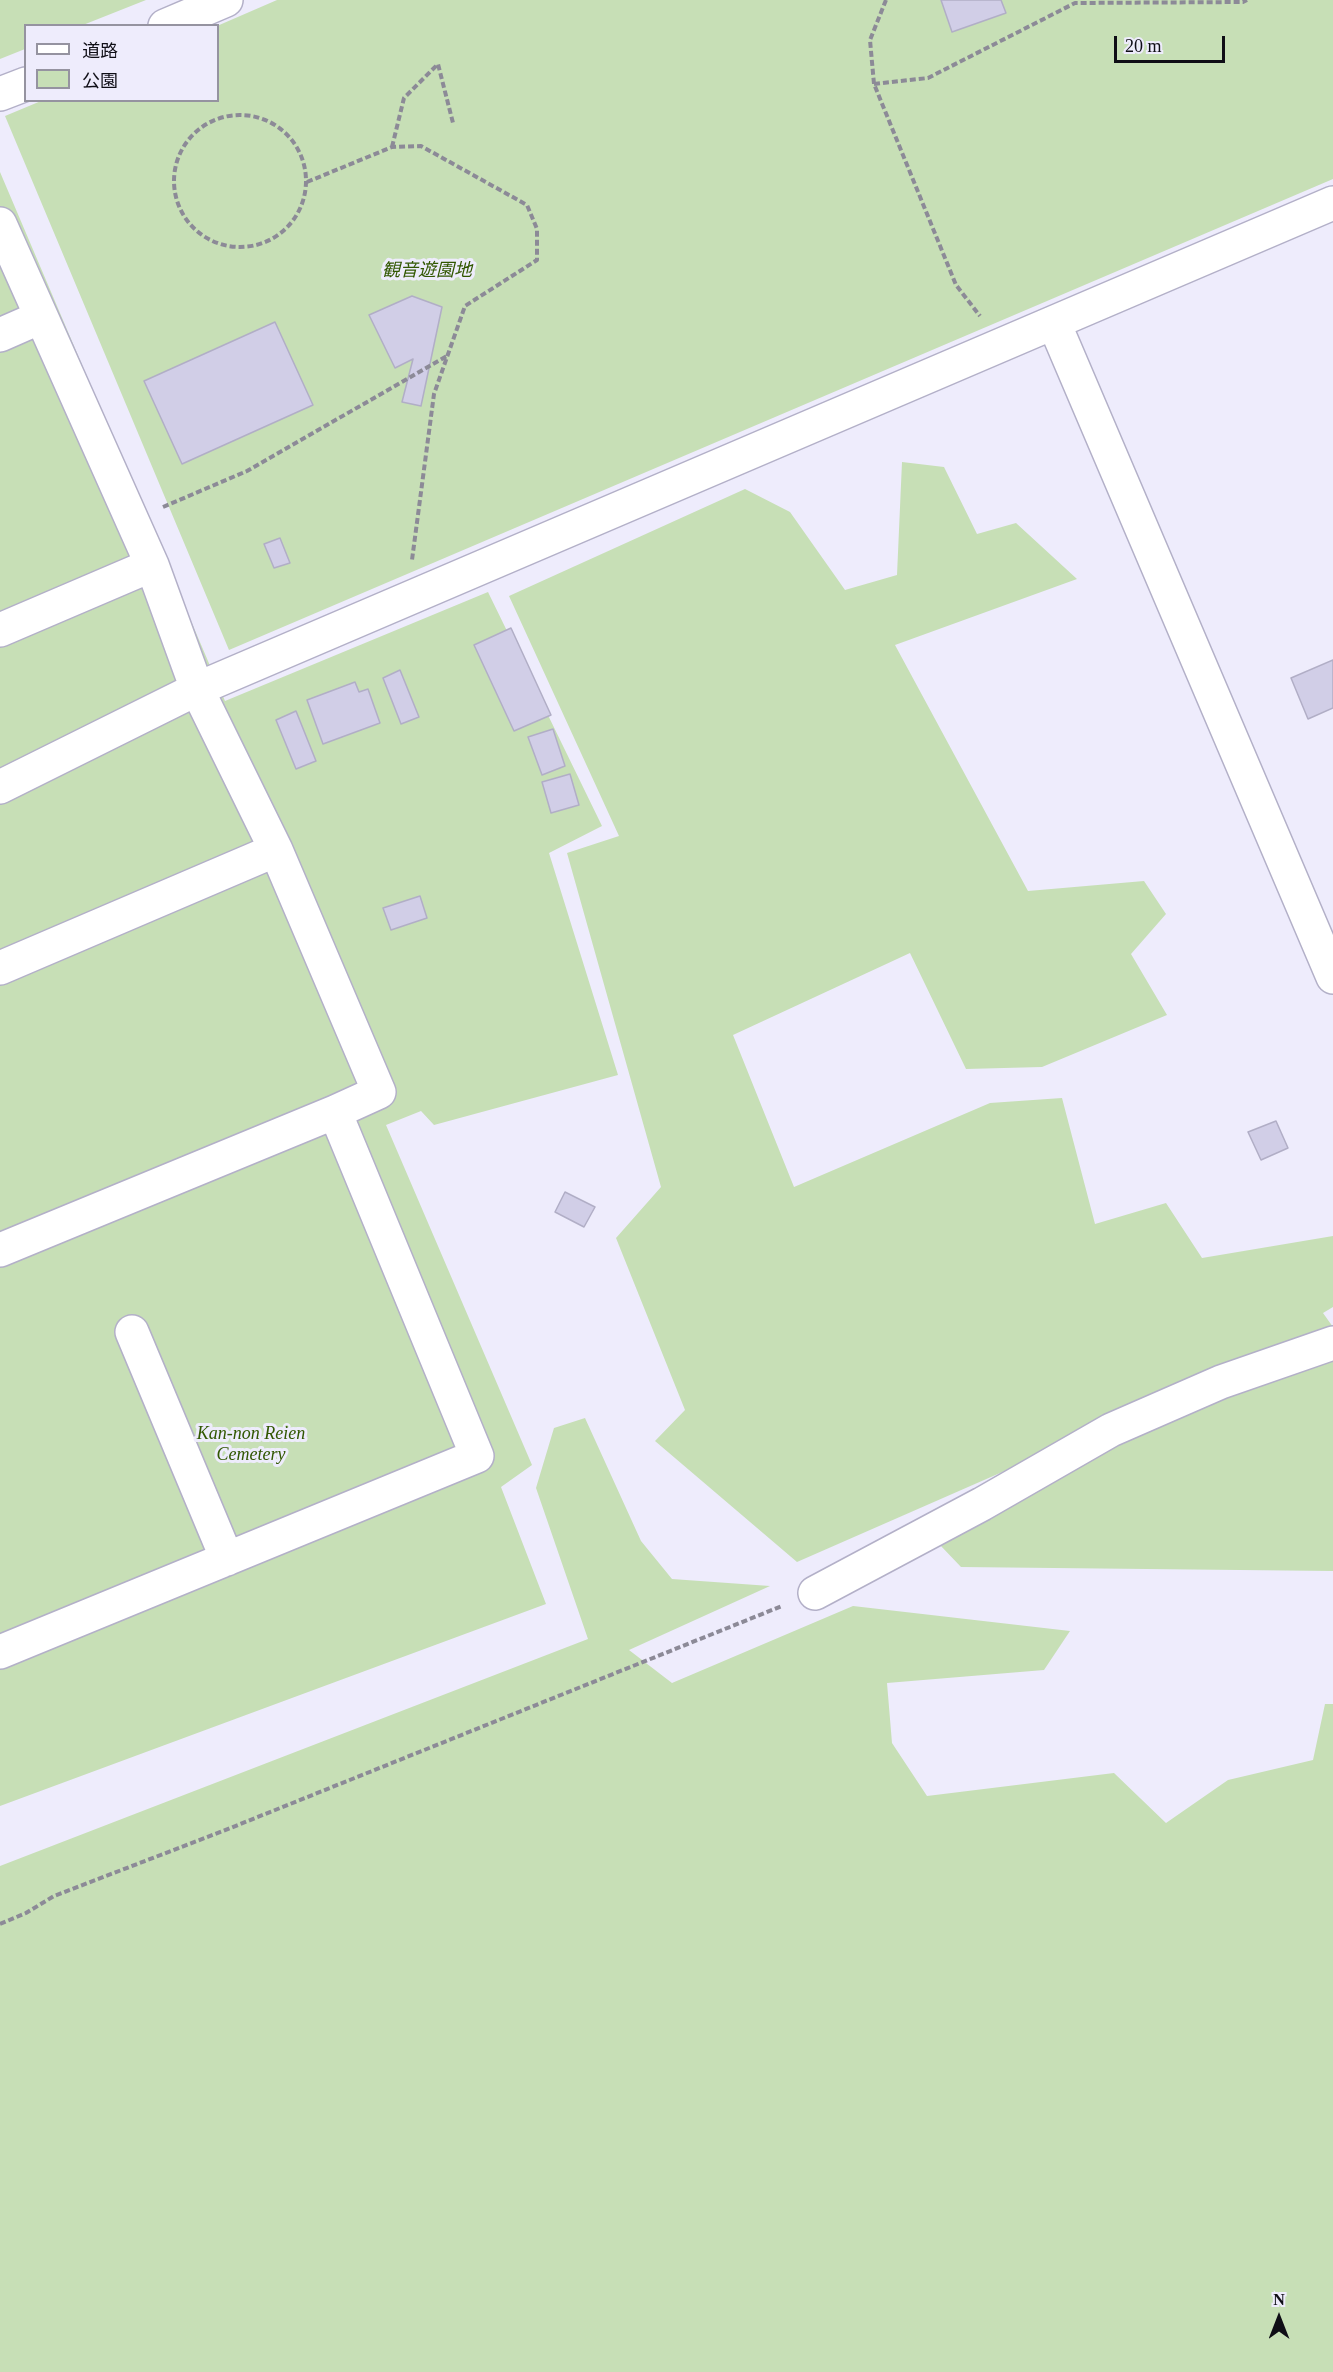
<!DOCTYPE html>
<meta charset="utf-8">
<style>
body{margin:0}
#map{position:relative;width:1333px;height:2372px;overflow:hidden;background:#eeecfc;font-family:"Times New Roman","Noto Sans JP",serif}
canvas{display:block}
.legend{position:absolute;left:24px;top:24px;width:195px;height:78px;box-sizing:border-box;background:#eeecfc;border:2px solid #9593a0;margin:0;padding:8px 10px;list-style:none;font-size:18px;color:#0f0e16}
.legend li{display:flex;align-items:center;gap:12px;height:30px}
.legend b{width:30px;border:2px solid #9593a0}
.north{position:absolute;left:1249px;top:2288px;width:60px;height:60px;-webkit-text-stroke:4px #eeecfc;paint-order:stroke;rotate:0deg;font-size:16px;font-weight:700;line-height:24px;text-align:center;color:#0f0e16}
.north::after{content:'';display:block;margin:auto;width:21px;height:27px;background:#0f0e16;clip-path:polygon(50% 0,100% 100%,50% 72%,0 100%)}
.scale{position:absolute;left:1114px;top:36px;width:111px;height:27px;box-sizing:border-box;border:3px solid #0f0e16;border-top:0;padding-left:8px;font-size:18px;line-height:21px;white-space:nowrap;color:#0f0e16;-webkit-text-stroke:4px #eeecfc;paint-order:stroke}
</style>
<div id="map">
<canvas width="1333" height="2372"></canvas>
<ul class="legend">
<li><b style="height:8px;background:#fff"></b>道路</li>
<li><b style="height:16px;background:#c7dfb6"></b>公園</li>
</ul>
<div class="north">N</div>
<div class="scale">20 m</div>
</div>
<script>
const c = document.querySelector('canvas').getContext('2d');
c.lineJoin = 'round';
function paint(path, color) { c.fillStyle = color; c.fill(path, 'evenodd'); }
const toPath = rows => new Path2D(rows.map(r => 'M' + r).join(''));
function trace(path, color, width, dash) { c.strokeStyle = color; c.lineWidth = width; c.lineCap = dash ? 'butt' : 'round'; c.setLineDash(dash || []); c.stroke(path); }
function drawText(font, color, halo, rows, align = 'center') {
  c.font = font + ' "Times New Roman","Noto Sans JP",serif'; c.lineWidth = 6; c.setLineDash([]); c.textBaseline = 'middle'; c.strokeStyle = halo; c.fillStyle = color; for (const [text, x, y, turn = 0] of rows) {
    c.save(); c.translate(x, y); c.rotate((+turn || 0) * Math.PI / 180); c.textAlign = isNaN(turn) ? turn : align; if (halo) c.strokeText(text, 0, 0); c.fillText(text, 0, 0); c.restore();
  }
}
const green = toPath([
 [0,0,146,0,83,25,26,26,25,49,0,59],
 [277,0,1333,0,1333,179,229,650,5,116,41,101,218,100,217,26],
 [0,172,225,701,488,592,602,826,549,853,618,1075,434,1125,421,1111,386,1125,532,1465,501,1487,546,1604,0,1806],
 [902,462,944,467,977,534,1016,523,1077,579,895,645,1028,891,1144,881,1166,914,1131,954,1167,1015,1042,1067,966,1069,910,953,733,1035,794,1187,990,1103,1062,1098,1095,1224,1166,1203,1202,1258,1333,1236,1333,1307,1323,1313,1333,1327,1333,1571,961,1567,940,1545,1016,1466,797,1562,655,1441,685,1410,616,1238,661,1187,567,853,619,836,509,596,745,489,790,512,845,590,897,575],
 [585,1418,641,1541,672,1579,770,1586,629,1650,672,1683,853,1606,1070,1631,1044,1670,887,1683,892,1743,927,1796,1114,1773,1166,1823,1228,1780,1313,1760,1325,1704,1333,1704,1333,2372,0,2372,0,1866,588,1639,536,1488,554,1428]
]);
const building = toPath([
 [941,0,1001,0,1006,13,952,32,941,0],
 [412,296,442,307,421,406,402,402,413,359,395,368,369,315,412,296],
 [275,322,313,405,182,464,144,381,275,322],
 [280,538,290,563,274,568,264,544,280,538],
 [511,628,551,715,514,731,474,645,511,628],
 [1333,660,1333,708,1308,719,1291,678,1333,660],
 [400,670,419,717,401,724,383,678,400,670],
 [355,682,359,692,368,689,380,723,323,744,307,700,355,682],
 [296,711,316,761,296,769,276,720,296,711],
 [553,729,565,766,542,775,528,737,553,729],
 [570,774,579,805,551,813,542,782,570,774],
 [420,896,427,918,391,930,383,908,420,896],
 [1276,1121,1288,1148,1261,1160,1248,1132,1276,1121],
 [565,1192,595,1207,584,1227,555,1212,565,1192]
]);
const path = toPath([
 [886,0,870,40,874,84,956,285,980,316],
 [874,84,928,78,1075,3,1243,2,1247,0],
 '174 181a66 66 0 1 1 132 0a66 66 0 1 1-132 0Z',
 [392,147,404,98,438,64,453,123],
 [307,182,392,147,421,146,527,205,537,229,537,260,465,306,434,394,412,560],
 [163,507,247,471,447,356],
 [0,1924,26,1913,54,1896,223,1831,782,1606]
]);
const minor = toPath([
 [165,26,226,0],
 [0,94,26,84],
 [0,224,152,565,197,689,276,850,379,1092,335,1112,0,1250],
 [1054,323,1333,977],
 [0,335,41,317],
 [0,630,152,565],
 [0,787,197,689,1333,203],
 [0,968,276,850],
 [132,1332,227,1559],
 [815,1593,982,1504,1111,1430,1221,1382,1333,1343],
 [0,1652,477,1456,335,1112]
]);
const parkNames = [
 ["観音遊園地",427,271],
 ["Kan-non Reien",251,1434],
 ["Cemetery",251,1455]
];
paint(green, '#c7dfb6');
paint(building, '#d1cee7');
trace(building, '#b1aec6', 1.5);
trace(minor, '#b3b0c8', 36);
trace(path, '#8c8a97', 4, [6, 3]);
trace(minor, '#fff', 33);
drawText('italic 18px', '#315701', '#eeecfc', parkNames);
</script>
